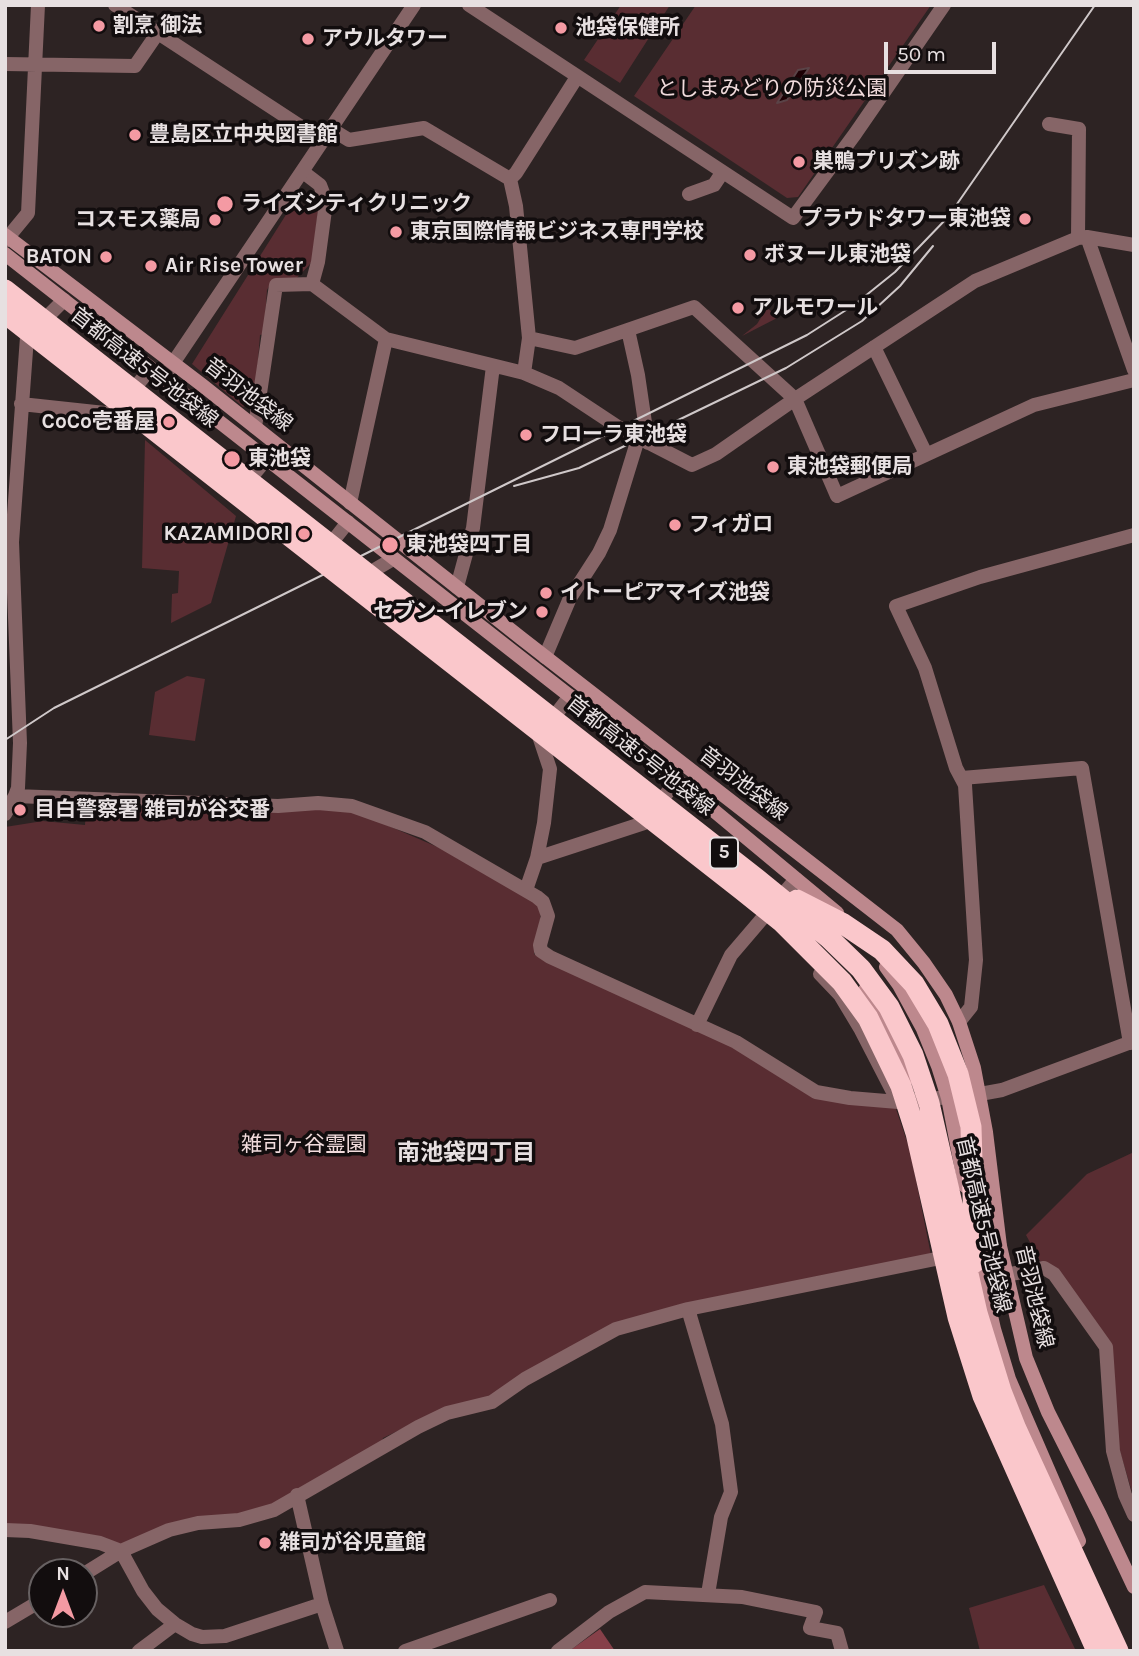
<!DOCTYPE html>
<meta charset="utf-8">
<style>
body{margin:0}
#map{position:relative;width:1139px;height:1656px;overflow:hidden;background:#2d2323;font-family:Karla,sans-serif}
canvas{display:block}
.frame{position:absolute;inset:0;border:7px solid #e7e0e1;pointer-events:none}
.north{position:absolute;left:28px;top:1558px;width:70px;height:70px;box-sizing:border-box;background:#120d0e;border:2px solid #676162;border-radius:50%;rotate:0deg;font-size:19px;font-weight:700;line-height:28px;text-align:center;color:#e7e0e1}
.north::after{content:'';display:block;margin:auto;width:24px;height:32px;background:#f49aa3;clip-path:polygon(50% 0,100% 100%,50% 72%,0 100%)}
.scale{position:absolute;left:884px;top:42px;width:112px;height:32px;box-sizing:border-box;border:4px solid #e7e0e1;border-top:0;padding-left:9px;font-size:21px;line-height:24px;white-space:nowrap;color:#e7e0e1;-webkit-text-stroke:5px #120d0e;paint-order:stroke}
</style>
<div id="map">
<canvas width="1139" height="1656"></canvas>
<div class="frame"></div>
<div class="north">N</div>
<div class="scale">50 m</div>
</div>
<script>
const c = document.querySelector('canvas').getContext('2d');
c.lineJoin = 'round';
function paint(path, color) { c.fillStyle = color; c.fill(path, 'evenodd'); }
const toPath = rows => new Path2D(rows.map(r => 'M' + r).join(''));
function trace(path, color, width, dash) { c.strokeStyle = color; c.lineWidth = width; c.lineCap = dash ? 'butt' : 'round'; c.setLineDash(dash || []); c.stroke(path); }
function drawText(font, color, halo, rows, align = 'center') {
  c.font = font + ' Karla,"Noto Sans JP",sans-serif'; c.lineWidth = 7; c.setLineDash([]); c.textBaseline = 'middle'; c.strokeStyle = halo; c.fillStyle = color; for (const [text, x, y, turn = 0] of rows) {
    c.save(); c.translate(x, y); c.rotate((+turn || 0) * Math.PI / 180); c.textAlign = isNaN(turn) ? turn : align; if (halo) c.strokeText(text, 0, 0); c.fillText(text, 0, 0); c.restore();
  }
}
const green = toPath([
 [621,5,670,5,620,83,584,60],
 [696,5,931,5,798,197,787,198,634,96],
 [294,202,318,211,312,262,295,280,272,281,267,290,264,334,260,335,255,401,243,407,192,364],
 [767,308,779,317,742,336,757,324],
 [145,440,236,516,211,603,171,623,172,594,178,593,179,571,142,568],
 [187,676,205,679,195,741,149,735,155,692],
 [92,802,352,810,449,852,536,903,541,910,540,920,534,954,545,961,740,1049,817,1097,895,1106,910,1150,931,1255,616,1329,490,1398,441,1410,383,1438,381,1444,274,1509,120,1549,5,1525,5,827,43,821,85,825,86,808],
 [1134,1152,1134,1499,1119,1448,1111,1343,1054,1267,1040,1261,1026,1235,1087,1174],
 [1044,1585,1076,1651,980,1651,969,1608]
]);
const forest = toPath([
 [600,1629,615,1651,569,1651]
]);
const water = toPath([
 [809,68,787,100,777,103,798,70,809,68]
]);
const minor = toPath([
 [115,5,323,141],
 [469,5,793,218,855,134,944,5],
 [5,64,135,66,157,34],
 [1049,124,1079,129,1078,238],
 [331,129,349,140,424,128,510,179,516,173,577,77],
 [303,172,320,185,323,193,325,210,318,262,312,284],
 [510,179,516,206,529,338,524,373],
 [689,194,714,185,722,173],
 [1087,237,1134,370],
 [5,241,28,213,38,5],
 [628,330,638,375,648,443],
 [529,338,575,348,694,307,795,399,837,496,1034,405,1134,380],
 [874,347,926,454],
 [21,404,114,414,150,369],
 [255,427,276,285,312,284,386,339,524,373,559,388,618,427,692,465,716,454,795,399,975,281,1078,238,1087,237,1134,245],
 [244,486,268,457],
 [350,503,386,339],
 [325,551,348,522],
 [368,584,376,569,393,559],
 [457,587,473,528,493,366],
 [545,657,570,598,599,553,610,530,638,439],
 [962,778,1082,768,1130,1043],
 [15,796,18,788,20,743,12,542,27,337,64,300],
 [5,814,15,796,278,806,318,803,352,806,425,832,537,897,543,902,548,916,540,945,541,951,550,957,736,1042,816,1092,850,1098,898,1102,980,1094,1002,1090,1134,1041],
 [537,858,644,823,677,780],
 [526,890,537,858,544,823,550,769,539,736,570,696],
 [820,974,840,995,861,1030,892,1090],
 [959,1022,971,1007,976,960,965,785,956,768,925,668,896,606,980,577,1134,535],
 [697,1025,731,955,796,879],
 [1005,1275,1044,1268,1054,1274,1106,1347,1113,1451,1125,1495,1134,1515],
 [688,1309,722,1424,731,1492,721,1517,708,1594],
 [297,1495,322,1604,337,1651],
 [5,1530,30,1531,100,1543,121,1551,143,1591,157,1609,175,1624,192,1634,202,1637,225,1636,322,1604],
 [84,1574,121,1551,169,1530,198,1523,239,1520,274,1510,418,1427,447,1413,492,1402,525,1379,616,1329,688,1309,1000,1246],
 [5,1622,42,1600],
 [139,1651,175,1624],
 [405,1651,550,1600],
 [558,1651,609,1612,645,1592,742,1597,816,1612,810,1628,837,1633,842,1651]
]);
const tertiary = toPath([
 [163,378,414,5]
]);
const secondary = toPath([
 [5,235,202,385,521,638,897,930,924,963,946,995,959,1022,974,1068,986,1132,1000,1246,1026,1358,1048,1412,1100,1515,1134,1587],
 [5,254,677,780,837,913],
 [886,967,899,985,923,1029,938,1066,948,1098,965,1186],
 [865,990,883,1018,910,1077],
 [977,1254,994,1329,1009,1379,1079,1541]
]);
const tram = toPath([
 [514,486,579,468,786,368,862,321,900,286,933,246],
 [5,740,54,708,807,335,854,305,895,272,948,217,1095,5]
]);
const motorwayBridge = toPath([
 [5,290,757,879,828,937,861,969,889,1007,913,1055,929,1103,977,1313,1001,1391,1016,1429,1118,1651],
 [5,313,742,890,782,922,842,982,868,1018,901,1086,916,1133,958,1317,983,1396,1097,1651],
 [797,900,842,923,882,950,914,984,938,1024,958,1074,971,1127,975,1262]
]);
const markers = [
 [99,26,7,"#f49aa3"],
 [561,28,7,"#f49aa3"],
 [308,39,7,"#f49aa3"],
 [135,135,7,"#f49aa3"],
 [799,162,7,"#f49aa3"],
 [225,204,9,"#f49aa3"],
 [1025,219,7,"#f49aa3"],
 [215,220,7,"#f49aa3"],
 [396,232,7,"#f49aa3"],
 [750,255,7,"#f49aa3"],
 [106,257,7,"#f49aa3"],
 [151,266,7,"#f49aa3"],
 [738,308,7,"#f49aa3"],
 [169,422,7,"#f49aa3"],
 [526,435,7,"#f49aa3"],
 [232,459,9,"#f49aa3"],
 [773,467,7,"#f49aa3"],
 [675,525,7,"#f49aa3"],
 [304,534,7,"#f49aa3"],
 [390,545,9,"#f49aa3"],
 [546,593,7,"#f49aa3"],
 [542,612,7,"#f49aa3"],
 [20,810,7,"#f49aa3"],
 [265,1543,7,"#f49aa3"]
];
const shields = [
 [724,853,28]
];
const shieldNames = [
 ["5",724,853]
];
const poiNames = [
 ["割烹 御法",113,26],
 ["池袋保健所",575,28],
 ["アウルタワー",322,39],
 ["豊島区立中央図書館",149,135],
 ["巣鴨プリズン跡",813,162],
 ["ライズシティクリニック",241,204],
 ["プラウドタワー東池袋",1011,219,"right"],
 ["コスモス薬局",201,220,"right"],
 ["東京国際情報ビジネス専門学校",410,232],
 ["ボヌール東池袋",764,255],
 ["BATON",92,257,"right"],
 ["Air Rise Tower",165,266],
 ["アルモワール",752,308],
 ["CoCo壱番屋",155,422,"right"],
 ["フローラ東池袋",540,435],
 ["東池袋",248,459],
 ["東池袋郵便局",787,467],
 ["フィガロ",689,525],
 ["KAZAMIDORI",290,534,"right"],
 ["東池袋四丁目",406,545],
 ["イトーピアマイズ池袋",560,593],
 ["セブン-イレブン",528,612,"right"],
 ["目白警察署 雑司が谷交番",34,810],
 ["雑司が谷児童館",279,1543]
];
const parkNames = [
 ["としまみどりの防災公園",772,89],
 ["雑司ヶ谷霊園",304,1145]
];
const streetNames = [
 ["首都高速5号池袋線",144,368,38],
 ["音羽池袋線",248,395,38],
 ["首都高速5号池袋線",640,756,38],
 ["音羽池袋線",743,784,38],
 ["首都高速5号池袋線",983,1225,77],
 ["音羽池袋線",1034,1297,77]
];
const neighbourhoodNames = [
 ["南池袋四丁目",466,1153]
];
paint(green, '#592d32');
paint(forest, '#864049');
paint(water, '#1d0005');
trace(water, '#5a4347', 2);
trace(minor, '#866567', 14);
trace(tertiary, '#866567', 14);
trace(secondary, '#bd888d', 14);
trace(tram, '#cfc8c9', 2);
trace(motorwayBridge, '#fac7cb', 21);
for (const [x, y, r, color] of markers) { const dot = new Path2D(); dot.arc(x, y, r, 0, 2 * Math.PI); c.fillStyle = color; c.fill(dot); trace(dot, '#120d0e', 2.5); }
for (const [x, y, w] of shields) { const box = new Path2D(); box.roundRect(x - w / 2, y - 15.5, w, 31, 5); c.fillStyle = '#120d0e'; c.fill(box); trace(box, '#e7e0e1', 2); }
drawText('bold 19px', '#e7e0e1', null, shieldNames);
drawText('bold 21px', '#e7e0e1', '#120d0e', poiNames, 'left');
drawText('21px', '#f1dbdc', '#120d0e', parkNames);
drawText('21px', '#e7e0e1', '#120d0e', streetNames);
drawText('bold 23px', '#e7e0e1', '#120d0e', neighbourhoodNames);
</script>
